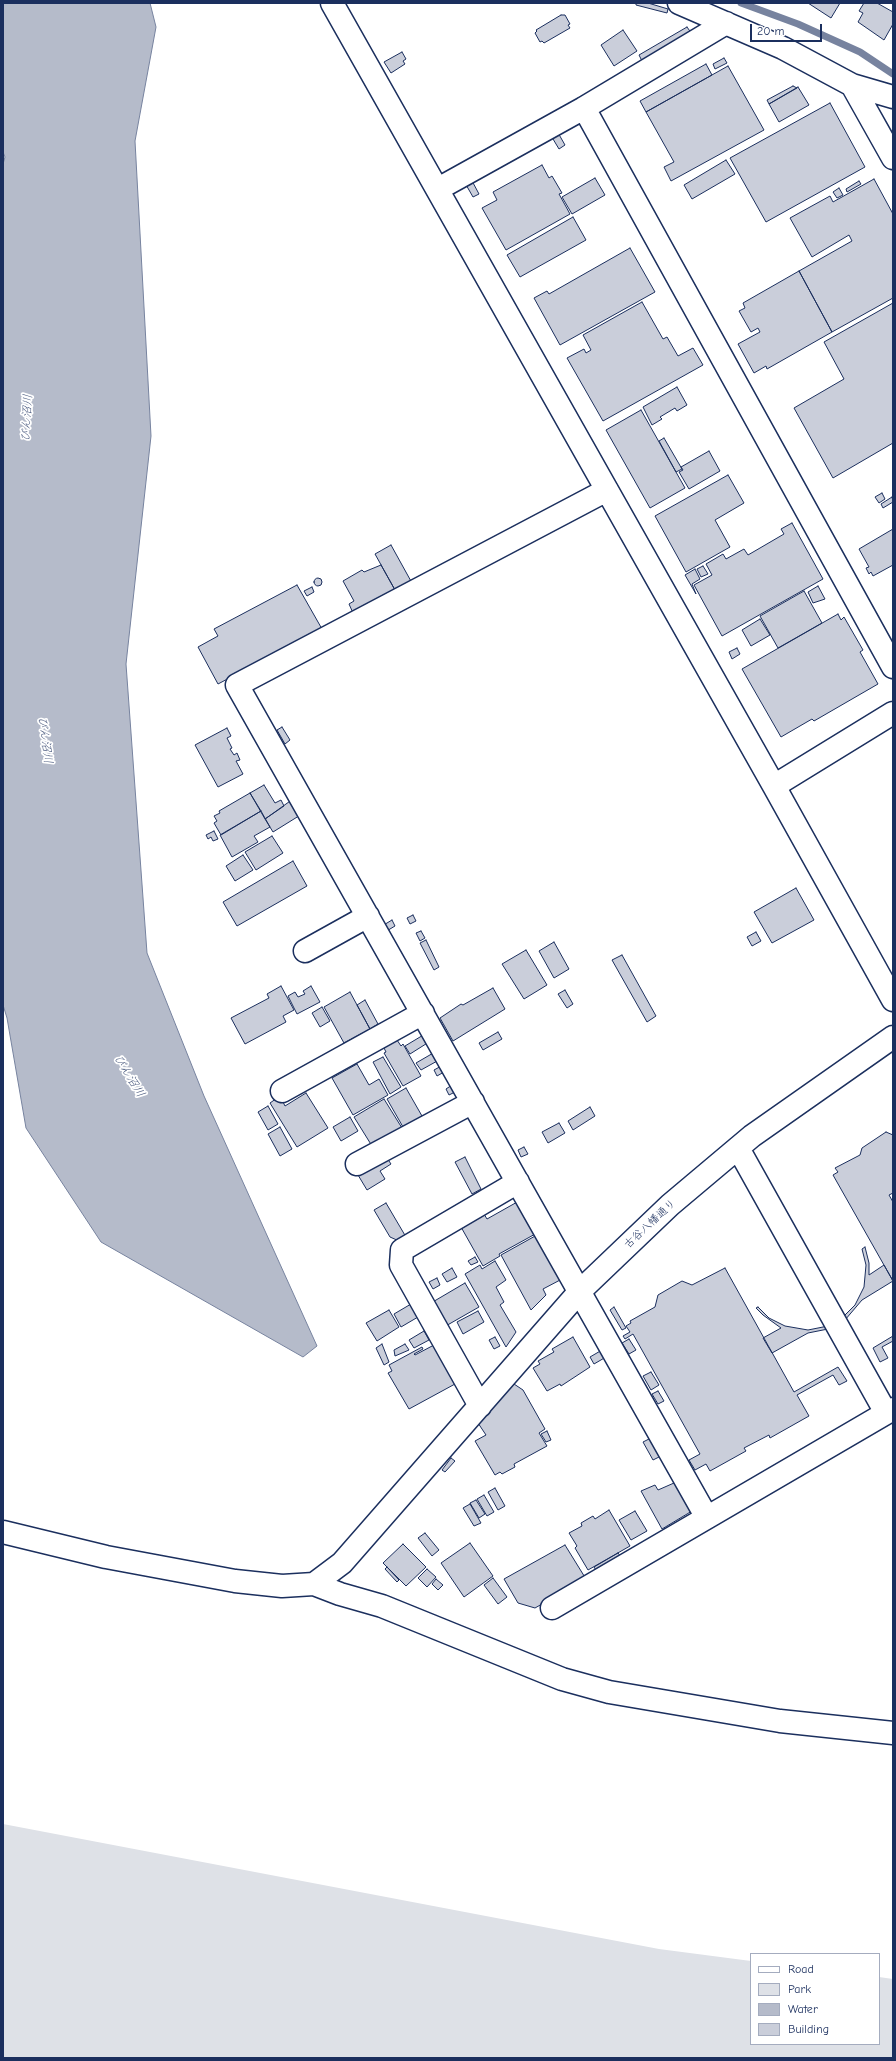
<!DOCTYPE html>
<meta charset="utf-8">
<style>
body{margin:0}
#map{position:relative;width:896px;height:2061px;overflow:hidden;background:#fff;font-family:"Comic Neue",sans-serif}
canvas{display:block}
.frame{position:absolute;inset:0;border:4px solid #1b2f5e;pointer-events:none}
.legend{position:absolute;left:750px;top:1953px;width:130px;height:92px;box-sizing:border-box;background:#fff;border:1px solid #a4acbf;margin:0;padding:5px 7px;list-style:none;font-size:12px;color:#1b2f5e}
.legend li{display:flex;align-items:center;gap:8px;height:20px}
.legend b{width:20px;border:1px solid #a4acbf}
.scale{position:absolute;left:750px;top:24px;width:72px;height:18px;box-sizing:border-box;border:2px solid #1b2f5e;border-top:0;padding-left:5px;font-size:12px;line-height:14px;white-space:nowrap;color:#1b2f5e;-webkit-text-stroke:3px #fff;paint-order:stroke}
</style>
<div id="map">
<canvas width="896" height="2061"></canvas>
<div class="frame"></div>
<ul class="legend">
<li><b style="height:5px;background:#fff"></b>Road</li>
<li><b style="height:11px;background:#dee1e7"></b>Park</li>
<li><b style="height:11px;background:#b5bbca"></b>Water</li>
<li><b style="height:11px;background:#caceda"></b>Building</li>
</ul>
<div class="scale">20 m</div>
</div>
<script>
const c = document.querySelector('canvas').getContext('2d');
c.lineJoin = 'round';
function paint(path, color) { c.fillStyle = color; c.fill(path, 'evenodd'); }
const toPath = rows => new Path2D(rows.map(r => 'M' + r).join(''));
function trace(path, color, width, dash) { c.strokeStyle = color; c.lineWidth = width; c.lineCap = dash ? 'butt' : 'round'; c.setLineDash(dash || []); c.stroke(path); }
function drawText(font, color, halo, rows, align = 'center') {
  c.font = font + ' "Comic Neue","Klee One",sans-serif'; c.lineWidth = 3.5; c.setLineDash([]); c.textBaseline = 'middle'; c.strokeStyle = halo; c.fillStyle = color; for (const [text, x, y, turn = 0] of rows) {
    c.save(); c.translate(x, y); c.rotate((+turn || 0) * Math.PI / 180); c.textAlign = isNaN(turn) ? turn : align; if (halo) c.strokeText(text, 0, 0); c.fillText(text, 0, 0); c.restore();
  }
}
const green = toPath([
 [3,1824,659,1949,751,1961,751,2044,879,2044,879,1977,893,1979,893,2058,3,2058]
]);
const water = toPath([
 [3,3,150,3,156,27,135,141,151,436,126,664,147,953,204,1096,317,1346,303,1357,101,1242,26,1128,7,1018,3,1005,3,164,5,157,3,152,3,3]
]);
const stream = toPath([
 [741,3,798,24,860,52,893,74]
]);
const building = toPath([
 [636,3,648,3,668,9,667,13,636,5,636,3],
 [808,3,840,3,831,18,808,3],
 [864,3,877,3,893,12,893,24,884,40,858,22,863,13,859,11,864,3],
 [561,15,565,15,570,24,568,25,570,28,544,43,542,41,540,42,535,33,537,31,536,30,561,15],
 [687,27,692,34,643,63,639,55,687,27],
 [623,30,637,51,614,66,601,45,623,30],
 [402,52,406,59,403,61,405,64,391,73,384,62,402,52],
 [724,58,727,63,715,69,713,64,724,58],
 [706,64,712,75,646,112,640,101,706,64],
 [728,66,764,130,671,181,664,167,674,162,646,112,728,66],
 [793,86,797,88,769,104,767,100,793,86],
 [798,87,809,105,779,122,769,104,798,87],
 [830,103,865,167,766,222,730,158,830,103],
 [557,131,565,145,559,149,550,134,557,131],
 [726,160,735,174,692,199,684,185,726,160],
 [542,165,549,178,552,176,562,193,559,194,570,214,506,250,482,208,497,200,493,192,542,165],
 [595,178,605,195,572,214,562,197,595,178],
 [471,179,479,194,473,197,465,183,471,179],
 [874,179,893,214,893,298,832,332,799,271,852,241,849,235,812,257,790,218,830,196,833,202,874,179],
 [859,181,861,184,847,192,846,189,859,181],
 [839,188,843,195,837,198,833,192,839,188],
 [573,217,586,240,520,277,507,255,573,217],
 [630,248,655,292,560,345,534,298,547,291,549,294,630,248],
 [799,271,832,332,767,369,766,366,754,373,738,344,760,332,758,328,751,332,739,311,745,308,743,303,799,271],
 [642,302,663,339,667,337,678,356,693,348,703,365,603,421,567,358,584,349,586,353,591,350,583,335,642,302],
 [893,303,893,443,833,478,794,408,844,379,824,342,893,303],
 [677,387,687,405,677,411,675,408,660,417,662,419,652,425,643,407,677,387],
 [641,410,685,488,650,508,606,430,641,410],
 [664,438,682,469,676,472,659,441,664,438],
 [709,451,720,471,689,489,679,472,683,470,681,467,709,451],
 [728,475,744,503,715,520,730,547,686,572,655,516,728,475],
 [882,493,885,499,879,503,875,497,882,493],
 [892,497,893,502,883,508,881,504,892,497],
 [792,523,823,579,722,636,694,585,712,575,706,564,723,554,726,559,744,549,748,555,784,534,781,529,792,523],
 [893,529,893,565,873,576,871,572,869,574,866,568,869,567,859,549,893,529],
 [391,545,412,583,395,590,375,554,391,545],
 [381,565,395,590,353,613,349,604,354,601,343,581,362,570,364,572,381,565],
 [703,566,708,574,701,577,697,569,703,566],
 [695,569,700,579,692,584,696,594,685,575,695,569],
 '314 582a4 4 0 1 1 8 0a4 4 0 1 1-8 0Z',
 [297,585,322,629,218,684,198,647,218,636,214,629,297,585],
 [818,586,825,599,813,603,808,592,818,586],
 [312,587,314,592,307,596,304,591,312,587],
 [804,591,822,623,778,648,760,616,804,591],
 [838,614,841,620,844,617,863,650,860,652,878,684,814,721,812,719,781,737,742,669,838,614],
 [760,619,770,635,751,646,742,630,760,619],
 [737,648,740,654,732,659,729,652,737,648],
 [282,727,290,740,285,744,277,730,282,727],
 [227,728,231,736,227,738,232,748,230,749,234,755,237,753,240,760,236,761,243,774,218,787,195,745,227,728],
 [264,785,275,803,281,800,284,806,265,819,250,793,264,785],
 [250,793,261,811,221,835,214,823,217,821,214,816,220,813,219,811,250,793],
 [293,799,302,814,273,832,265,819,293,799],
 [261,811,270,827,254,836,258,842,232,857,220,835,261,811],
 [214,831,218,839,213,841,211,837,208,839,206,835,214,831],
 [272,836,283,853,256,870,245,852,272,836],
 [243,855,253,870,235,881,226,866,243,855],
 [293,861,307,886,237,926,223,902,293,861],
 [796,888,814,920,772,943,754,912,796,888],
 [413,915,416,921,410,924,407,918,413,915],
 [392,920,395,926,385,932,382,926,392,920],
 [421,931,425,938,420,941,416,933,421,931],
 [756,932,761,941,752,946,747,937,756,932],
 [426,940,439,967,434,970,420,943,426,940],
 [554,942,569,969,554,978,539,951,554,942],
 [526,950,547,985,524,999,502,964,526,950],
 [622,955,656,1016,647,1022,612,960,622,955],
 [281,986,294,1010,283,1016,286,1022,245,1044,231,1018,269,998,267,994,281,986],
 [311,986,320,1002,297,1014,288,996,295,992,298,997,305,994,303,991,311,986],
 [493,988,505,1009,453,1041,440,1018,461,1004,463,1005,493,988],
 [565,990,573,1004,567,1008,558,994,565,990],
 [350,992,370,1029,344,1043,324,1007,350,992],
 [365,1000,378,1024,370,1029,357,1005,365,1000],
 [322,1007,330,1021,320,1027,312,1013,322,1007],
 [498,1032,502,1039,483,1050,479,1043,498,1032],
 [425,1034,429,1042,410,1054,405,1046,425,1034],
 [397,1040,401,1046,403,1044,421,1076,403,1086,384,1053,386,1052,384,1048,397,1040],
 [435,1052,439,1060,421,1070,416,1063,435,1052],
 [383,1057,401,1087,390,1094,373,1062,383,1057],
 [357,1064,369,1085,379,1079,388,1095,353,1115,332,1078,357,1064],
 [445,1064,459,1090,449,1095,446,1089,452,1085,444,1072,437,1076,434,1070,445,1064],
 [406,1088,422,1116,403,1127,387,1099,406,1088],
 [306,1093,328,1128,297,1147,270,1103,280,1096,285,1106,306,1093],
 [384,1099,402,1128,372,1146,354,1117,384,1099],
 [268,1106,278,1124,268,1130,258,1112,268,1106],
 [590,1107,595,1116,573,1130,568,1121,590,1107],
 [350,1117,358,1131,341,1141,333,1127,350,1117],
 [559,1123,565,1133,548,1143,542,1132,559,1123],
 [280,1127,292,1149,280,1156,268,1134,280,1127],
 [886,1132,893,1135,893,1193,889,1195,893,1202,893,1281,833,1175,838,1172,835,1168,860,1155,862,1148,886,1132],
 [524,1147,528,1154,521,1157,518,1150,524,1147],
 [465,1157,481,1189,472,1194,455,1162,465,1157],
 [387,1158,391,1164,380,1171,385,1179,367,1190,358,1175,387,1158],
 [519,1201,537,1233,499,1254,500,1256,483,1266,461,1227,484,1214,487,1219,519,1201],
 [386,1203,406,1237,399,1241,390,1237,374,1210,386,1203],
 [537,1235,562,1279,543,1289,546,1295,531,1310,501,1255,537,1235],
 [865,1247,869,1263,869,1275,884,1265,893,1281,862,1300,845,1320,843,1317,855,1305,864,1287,866,1265,862,1249,865,1247],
 [475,1257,478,1262,471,1265,468,1261,475,1257],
 [495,1261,506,1280,496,1287,504,1302,500,1305,516,1332,506,1347,465,1274,480,1265,482,1269,495,1261],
 [452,1268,457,1277,447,1282,442,1274,452,1268],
 [725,1268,794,1392,838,1367,847,1381,839,1385,833,1375,797,1395,809,1416,770,1438,769,1435,744,1448,746,1451,710,1471,706,1464,695,1470,689,1460,700,1454,633,1334,625,1339,623,1336,630,1332,626,1326,631,1323,630,1321,655,1307,658,1295,682,1281,692,1285,725,1268],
 [437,1278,440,1285,433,1289,429,1282,437,1278],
 [465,1283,479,1307,444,1327,431,1303,465,1283],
 [411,1304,418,1317,401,1327,394,1314,411,1304],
 [614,1307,626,1328,622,1330,610,1310,614,1307],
 [758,1307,769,1318,785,1326,808,1330,828,1326,828,1329,808,1333,772,1353,763,1338,781,1328,763,1315,756,1308,758,1307],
 [389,1310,399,1327,377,1341,366,1323,389,1310],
 [478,1311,484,1322,463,1334,457,1322,478,1311],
 [424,1331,429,1340,414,1348,409,1340,424,1331],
 [893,1336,893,1341,882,1347,888,1358,880,1362,873,1348,893,1336],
 [495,1337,500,1346,494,1349,489,1340,495,1337],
 [573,1337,590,1367,561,1386,560,1384,547,1391,533,1368,540,1364,538,1361,554,1352,552,1349,573,1337],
 [629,1339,636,1350,629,1354,622,1343,629,1339],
 [382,1344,389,1362,384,1365,376,1348,382,1344],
 [405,1344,409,1350,395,1356,394,1350,405,1344],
 [434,1345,455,1384,409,1409,388,1373,392,1371,389,1365,422,1347,423,1349,414,1354,415,1355,434,1345],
 [602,1350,606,1357,594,1364,590,1357,602,1350],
 [651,1372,659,1385,651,1390,643,1376,651,1372],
 [514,1384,523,1390,545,1429,539,1433,547,1446,514,1464,515,1467,502,1474,500,1472,495,1475,475,1441,486,1435,478,1423,514,1384],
 [658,1391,664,1401,658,1404,652,1394,658,1391],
 [547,1431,551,1440,546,1442,541,1434,547,1431],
 [651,1438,661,1456,653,1460,643,1442,651,1438],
 [451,1458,455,1461,445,1472,442,1470,451,1458],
 [674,1483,692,1511,662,1529,641,1491,655,1485,658,1490,674,1483],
 [495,1488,505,1506,498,1510,488,1492,495,1488],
 [484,1495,494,1512,487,1516,477,1499,484,1495],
 [476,1500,485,1514,479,1518,470,1503,476,1500],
 [470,1504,481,1523,474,1526,463,1508,470,1504],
 [609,1510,630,1546,588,1570,575,1548,577,1546,569,1533,582,1526,581,1523,593,1516,595,1519,609,1510],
 [635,1511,647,1531,631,1540,619,1520,635,1511],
 [425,1533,439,1550,432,1556,418,1538,425,1533],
 [470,1543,493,1576,464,1597,441,1563,470,1543],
 [403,1544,426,1567,406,1586,383,1563,403,1544],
 [565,1545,586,1579,535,1608,518,1603,504,1579,565,1545],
 [618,1553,622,1558,597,1572,594,1567,618,1553],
 [387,1567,399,1580,397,1582,385,1569,387,1567],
 [427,1569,436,1577,427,1587,418,1578,427,1569],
 [493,1578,507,1597,498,1604,484,1585,493,1578],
 [436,1579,443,1585,438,1590,432,1584,436,1579]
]);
const minor = toPath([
 [332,3,774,786,893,1000],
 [679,3,783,48,852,85,893,158],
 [852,85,893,97],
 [584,108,893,667],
 [438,189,584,108,726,23],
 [607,490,237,685,706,1516],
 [774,786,893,713],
 [305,951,368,916],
 [282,1091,423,1013],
 [738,1148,886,1413],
 [357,1164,473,1102],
 [480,1406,401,1265,402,1250,518,1182],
 [3,1532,106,1557,235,1581,282,1586,314,1584,342,1563,580,1291,670,1205,752,1136,893,1037],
 [314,1584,340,1594,382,1606,562,1679,609,1692,780,1721,893,1733],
 [552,1608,893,1409]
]);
const streetNames = [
 ["古谷八幡通り",650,1224,-43]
];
const waterNames = [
 ["びん沼川",27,418,-87],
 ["びん沼川",45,740,82],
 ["びん沼川",129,1076,58]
];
paint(green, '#dee1e7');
paint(water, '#b5bbca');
trace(water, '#77839f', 1);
trace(stream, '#77839f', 7);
paint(building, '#caceda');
trace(building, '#1b2f5e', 1);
trace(minor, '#1b2f5e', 25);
trace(minor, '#fff', 22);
drawText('11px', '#1b2f5e', '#fff', streetNames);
drawText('italic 12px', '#49597e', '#fff', waterNames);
</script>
